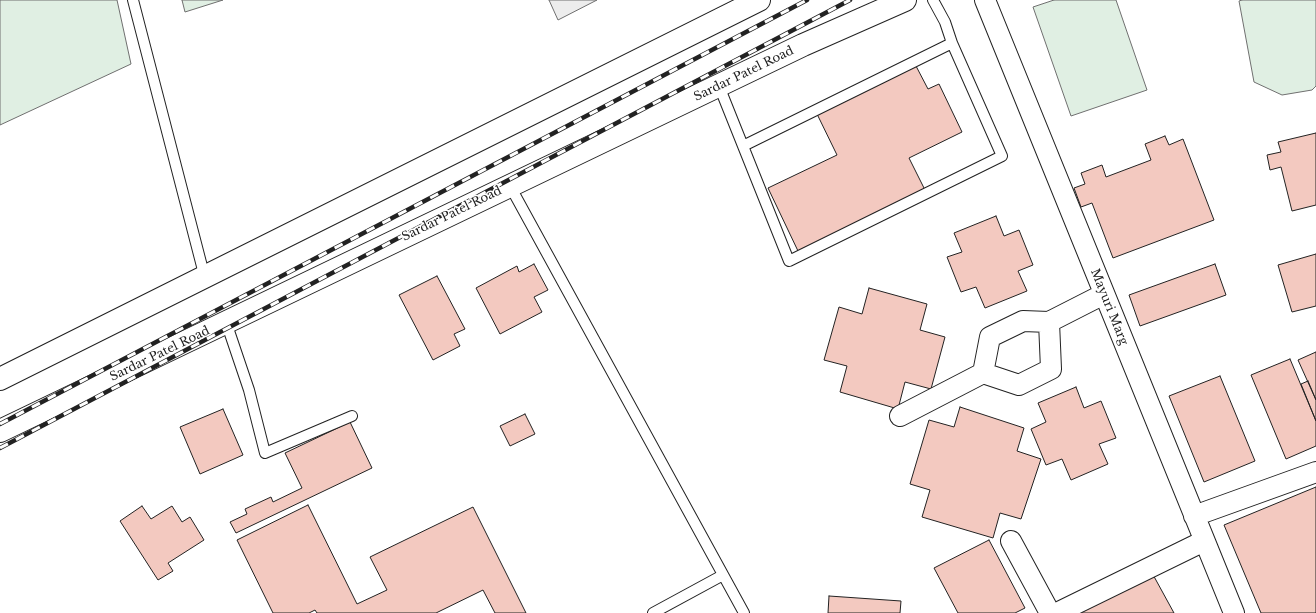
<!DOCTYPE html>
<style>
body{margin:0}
canvas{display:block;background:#fff}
</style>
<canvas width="1316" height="613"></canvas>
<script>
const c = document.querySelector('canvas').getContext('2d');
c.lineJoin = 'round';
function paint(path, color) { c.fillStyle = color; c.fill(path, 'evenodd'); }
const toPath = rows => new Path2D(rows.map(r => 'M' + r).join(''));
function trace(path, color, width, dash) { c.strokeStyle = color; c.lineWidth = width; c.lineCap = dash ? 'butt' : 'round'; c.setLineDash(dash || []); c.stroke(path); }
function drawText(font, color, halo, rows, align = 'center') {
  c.font = font + ' "Libre Baskerville",serif'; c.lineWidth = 3; c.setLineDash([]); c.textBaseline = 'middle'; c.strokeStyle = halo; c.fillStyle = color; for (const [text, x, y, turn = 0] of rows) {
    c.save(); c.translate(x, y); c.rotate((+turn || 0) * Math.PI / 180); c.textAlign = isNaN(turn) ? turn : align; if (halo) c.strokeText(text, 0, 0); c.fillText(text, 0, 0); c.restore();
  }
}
const green = toPath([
 [0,0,117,0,131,64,0,125,0,0],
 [182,0,223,0,185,12,182,0],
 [1054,0,1116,0,1147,90,1071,116,1033,7,1054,0],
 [1242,0,1316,0,1316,86,1312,90,1282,95,1254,82,1239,1,1242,0]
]);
const parking = toPath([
 [549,0,597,0,558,20,549,0]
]);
const building = toPath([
 [916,66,928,89,939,84,962,132,909,158,925,190,798,251,768,188,837,155,817,114,916,66],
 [1316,133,1316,205,1292,211,1281,167,1270,170,1267,155,1281,152,1278,142,1316,133],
 [1165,136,1169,145,1183,139,1214,220,1113,258,1092,203,1081,207,1074,188,1085,184,1081,173,1102,165,1106,177,1151,160,1145,144,1165,136],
 [996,216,1004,236,1019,230,1033,265,1018,271,1027,291,985,308,976,287,961,292,947,257,962,252,954,233,996,216],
 [1316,254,1316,306,1292,312,1278,265,1316,254],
 [534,264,548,290,534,297,542,312,500,334,476,288,517,266,519,272,534,264],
 [1215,264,1226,295,1140,326,1129,295,1215,264],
 [437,276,465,329,454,334,460,346,433,360,399,295,437,276],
 [869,288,927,304,920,330,945,337,931,389,905,382,898,409,840,392,847,366,824,360,839,307,862,314,869,288],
 [1316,352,1316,400,1298,360,1316,352],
 [1290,359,1316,421,1316,446,1286,459,1251,375,1290,359],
 [1220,376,1255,461,1204,482,1169,396,1220,376],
 [1308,381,1316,400,1316,421,1301,384,1308,381],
 [1076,387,1084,408,1101,401,1116,438,1099,444,1108,464,1071,480,1062,459,1046,465,1031,429,1046,422,1038,403,1076,387],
 [960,407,1024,428,1017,451,1041,459,1021,519,1000,513,993,538,922,517,930,490,910,484,929,420,954,427,960,407],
 [223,409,243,455,200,474,180,427,223,409],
 [525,414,535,434,510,446,500,426,525,414],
 [350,422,372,468,236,533,230,522,247,514,245,509,271,497,273,502,302,488,285,453,350,422],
 [1316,487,1316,613,1261,613,1224,525,1316,487],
 [308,505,357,604,387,590,370,557,473,507,526,613,495,613,483,590,436,613,317,613,315,610,309,613,273,613,237,540,308,505],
 [142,506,151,519,172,506,182,522,190,517,204,540,168,563,173,571,158,580,120,521,142,506],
 [989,540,1025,608,1015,613,958,613,934,568,989,540],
 [1151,571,1174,613,1073,613,1151,571],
 [829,596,901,601,900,613,828,613,829,596]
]);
const service = toPath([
 [133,0,205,278],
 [719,86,789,261,1002,156,952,43,945,22,933,0],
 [743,146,952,43],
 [510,186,744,613],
 [226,322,249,390,265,453,352,416],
 [653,613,723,575]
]);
const minor = toPath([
 [985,0,1234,613],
 [983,373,990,337,1023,321,1049,322],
 [900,416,983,373,1019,385,1051,369,1049,322,1104,294],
 [1194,516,1316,472],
 [1011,541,1050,613],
 [1057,613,1204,541]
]);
const primary = toPath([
 [0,379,759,0],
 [0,431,803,45,905,0]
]);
const rail = toPath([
 [0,424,807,0],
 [0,448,850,0]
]);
const streetNames = [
 ["Sardar Patel Road",744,74,-26],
 ["Sardar Patel Road",452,214,-26],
 ["Mayuri Marg",1109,307,68],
 ["Sardar Patel Road",160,354,-26]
];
paint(green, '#e0efe3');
trace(green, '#6f6f6f', 1);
paint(parking, '#ededed');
trace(parking, '#6f6f6f', 1);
paint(building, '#f3c9c0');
trace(building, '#222', 1);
trace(service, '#222', 12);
trace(minor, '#222', 22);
trace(primary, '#222', 24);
trace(service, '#fff', 10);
trace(minor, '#fff', 20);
trace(primary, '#fff', 22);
trace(rail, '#222', 4.5);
trace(rail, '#fff', 3, [9]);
drawText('12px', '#222', '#fff', streetNames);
</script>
